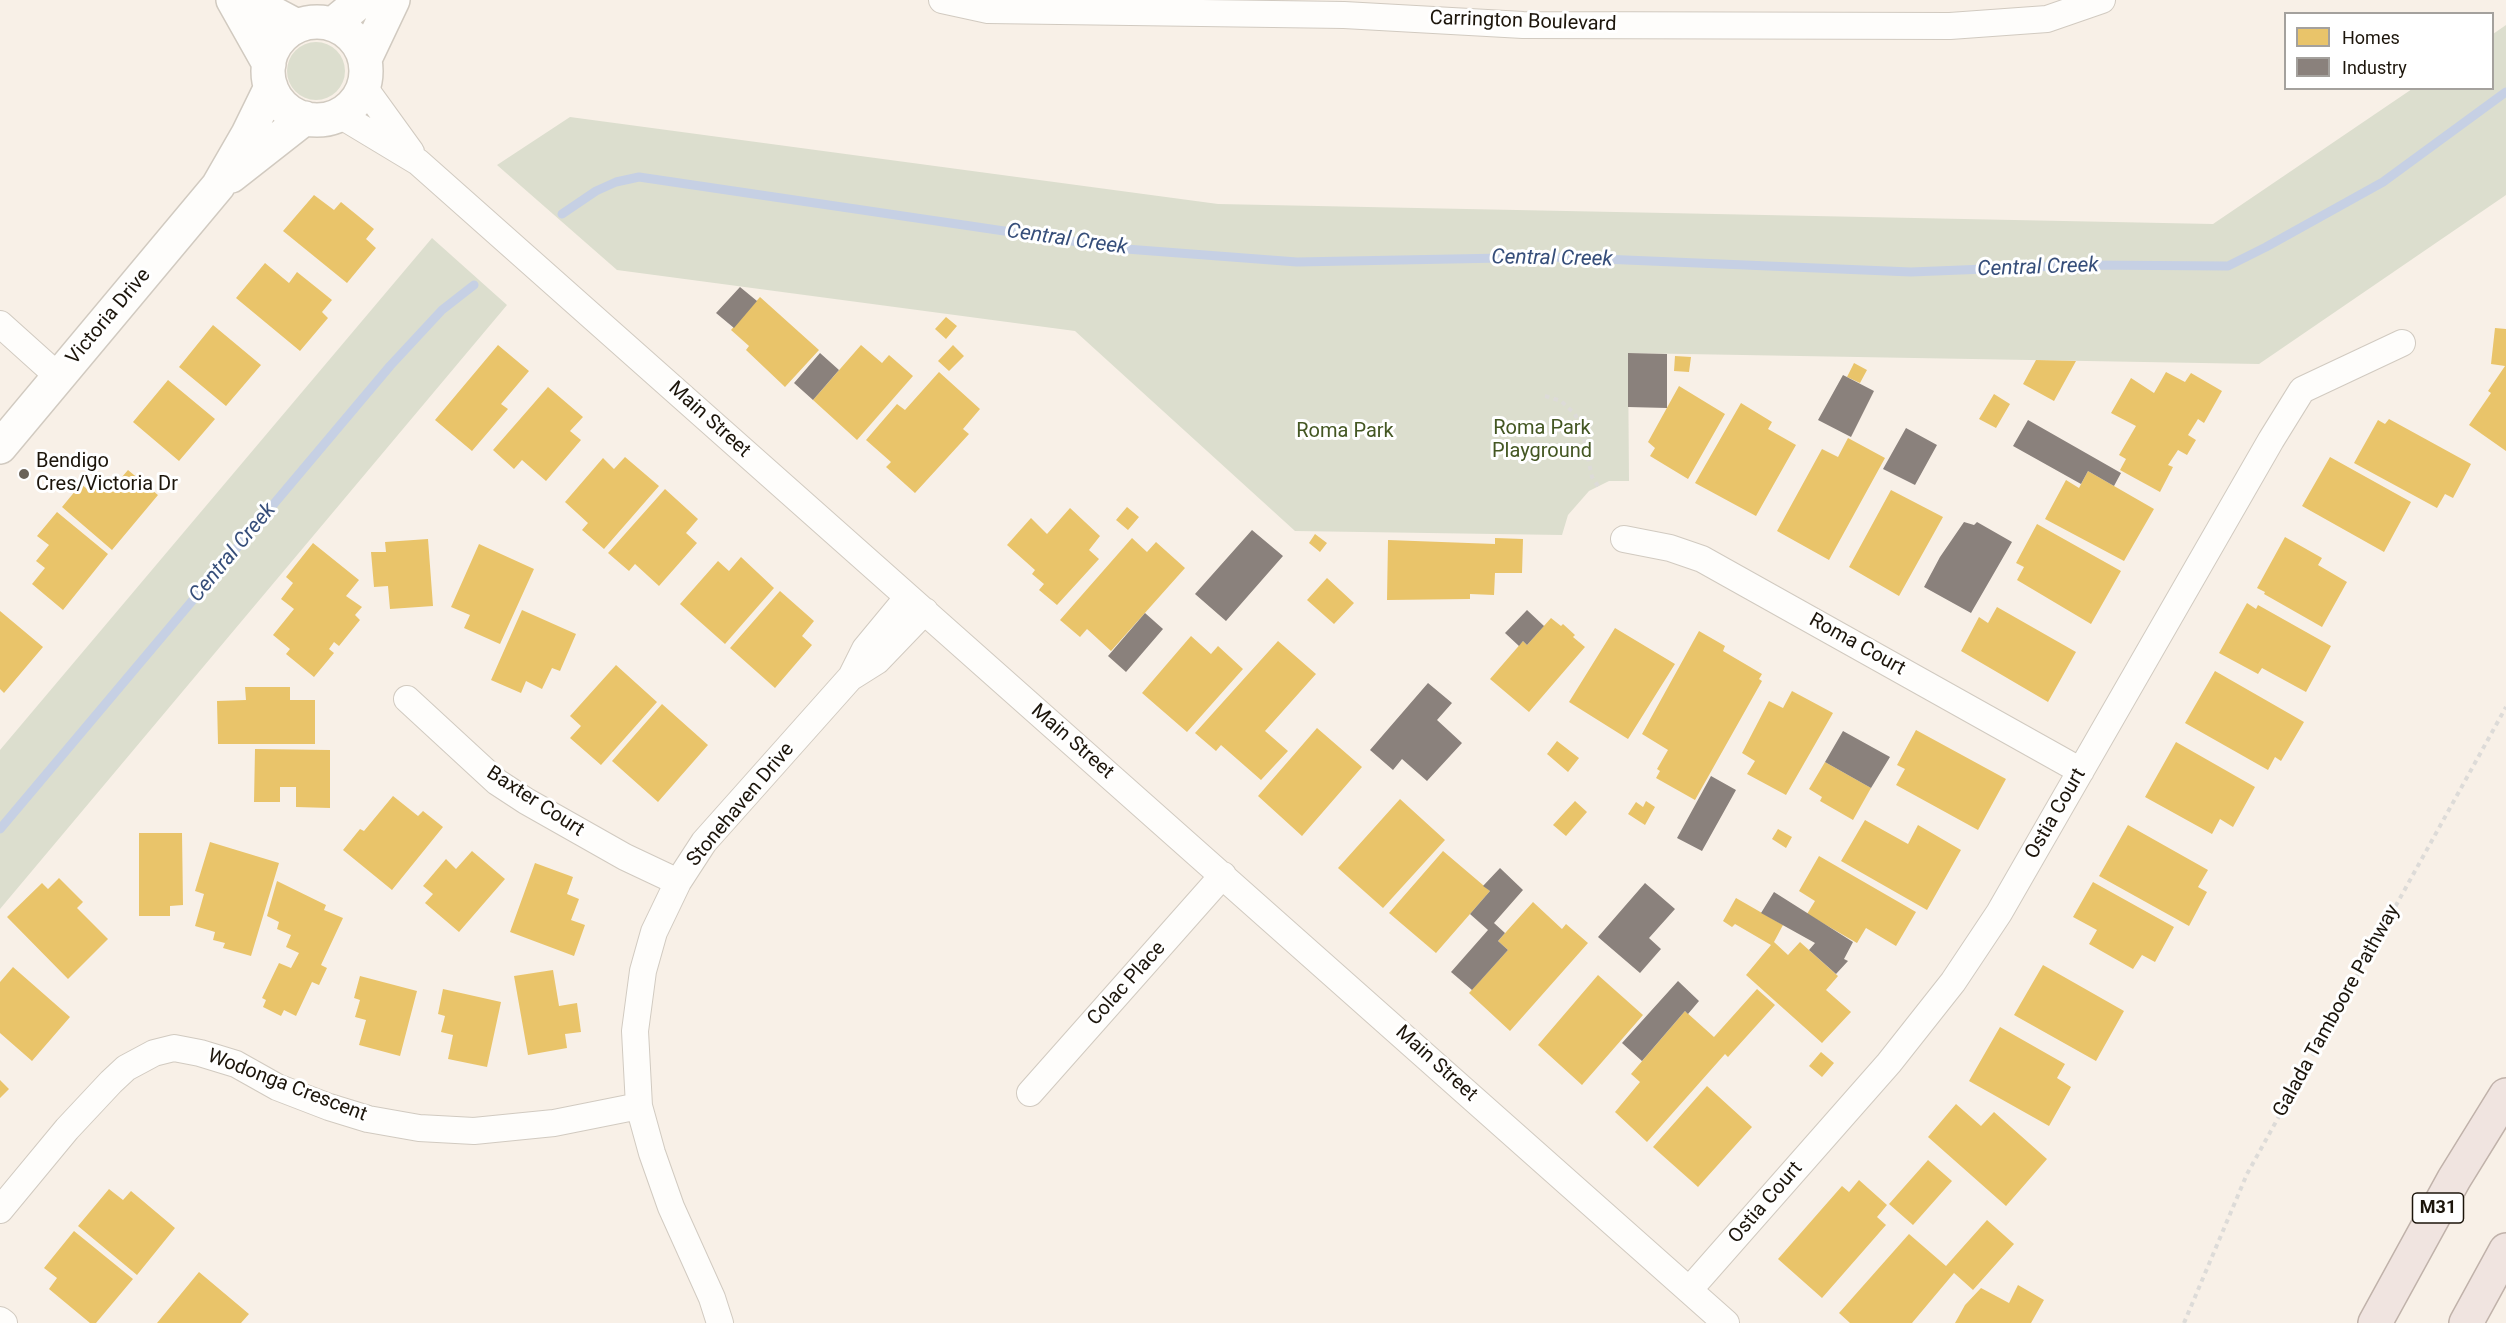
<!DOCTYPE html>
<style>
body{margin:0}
#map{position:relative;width:2506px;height:1323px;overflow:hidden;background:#f8f0e7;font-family:Roboto,sans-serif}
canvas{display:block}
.legend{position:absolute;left:2284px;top:12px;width:210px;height:78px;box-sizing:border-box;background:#fff;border:2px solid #a4a19d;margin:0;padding:8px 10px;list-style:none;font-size:18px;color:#1c150b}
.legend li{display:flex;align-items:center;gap:12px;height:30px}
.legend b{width:30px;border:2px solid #a4a19d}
</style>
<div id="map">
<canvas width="2506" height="1323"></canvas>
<ul class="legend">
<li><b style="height:16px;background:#e9c46a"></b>Homes</li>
<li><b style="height:16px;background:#8a817c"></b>Industry</li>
</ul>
</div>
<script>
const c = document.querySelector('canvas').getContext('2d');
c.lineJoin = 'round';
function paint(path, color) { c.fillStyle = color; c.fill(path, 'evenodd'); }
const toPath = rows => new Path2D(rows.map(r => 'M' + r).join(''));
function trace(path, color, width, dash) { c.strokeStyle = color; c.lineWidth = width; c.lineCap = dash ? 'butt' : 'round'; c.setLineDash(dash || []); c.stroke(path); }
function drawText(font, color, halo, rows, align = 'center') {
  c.font = font + ' Roboto,sans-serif'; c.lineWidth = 6; c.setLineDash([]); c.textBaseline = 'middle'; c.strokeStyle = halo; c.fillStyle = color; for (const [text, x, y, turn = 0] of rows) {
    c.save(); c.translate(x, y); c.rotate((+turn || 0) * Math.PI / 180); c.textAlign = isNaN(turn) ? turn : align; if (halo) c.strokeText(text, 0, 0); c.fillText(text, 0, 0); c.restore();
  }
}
const green = toPath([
 [2506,25,2506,195,2259,364,1628,353,1629,481,1609,481,1589,491,1568,515,1562,535,1295,531,1075,331,617,270,497,165,570,117,1218,204,2213,224,2412,89,2492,88,2493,34],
 '287 71a29 29 0 1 1 58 0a29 29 0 1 1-58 0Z',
 [432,238,507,305,0,909,0,750]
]);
const homes = toPath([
 [314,195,334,210,341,202,374,229,366,239,376,248,347,283,283,231],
 [265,263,289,283,297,272,332,300,322,312,328,318,300,351,236,298],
 [760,297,819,350,785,387,746,350,749,346,731,330],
 [946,317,957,326,946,339,935,329],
 [213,325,261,365,226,406,179,367],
 [2495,328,2506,329,2506,451,2469,425,2491,393,2488,391,2505,366,2491,364],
 [498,345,529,371,501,404,508,409,472,451,435,420],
 [861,345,882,363,889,355,913,376,857,440,813,400],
 [953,345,964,356,949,371,938,361],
 [1675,356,1691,357,1689,372,1674,371],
 [2036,360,2076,361,2054,401,2023,384],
 [1854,363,1867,370,1860,383,1847,377],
 [939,372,980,409,963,429,969,434,915,493,886,467,891,462,866,440,897,404,905,410],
 [2166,372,2185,382,2191,373,2222,391,2204,423,2198,419,2188,435,2196,440,2187,455,2178,450,2168,465,2173,467,2160,492,2120,470,2126,459,2119,455,2136,426,2111,413,2131,378,2154,393],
 [168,380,215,419,179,461,133,422],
 [1679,386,1725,414,1688,479,1650,456,1655,448,1648,442],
 [548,387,583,417,570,431,581,440,546,481,522,460,514,469,493,450],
 [1994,394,2010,404,1996,428,1979,419],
 [1741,403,1772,422,1768,429,1796,445,1756,516,1695,483],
 [2389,419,2471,464,2453,498,2445,494,2437,508,2354,463,2378,420,2385,424],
 [1848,438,1885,458,1829,560,1777,531,1822,449,1838,457],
 [625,457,659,486,604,549,582,530,588,523,565,502,603,458,614,469],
 [2330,457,2411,502,2384,552,2302,506],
 [128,470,158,495,112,550,62,507,81,484,92,493,106,477,115,485],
 [2088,471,2154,509,2124,561,2045,519,2066,480,2079,488],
 [665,489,698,519,686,533,697,543,659,586,635,564,629,571,608,553],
 [1891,490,1943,517,1899,596,1849,567],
 [1127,507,1139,517,1128,530,1116,520],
 [1070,508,1100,536,1089,550,1099,559,1057,605,1039,590,1044,584,1032,574,1035,570,1007,545,1031,518,1047,534],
 [57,512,108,554,63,610,32,584,45,568,36,561,49,545,37,536],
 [2037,524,2121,571,2091,624,2017,580,2024,567,2016,563],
 [1315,534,1327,543,1320,552,1309,543],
 [2285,537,2322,558,2318,565,2347,582,2322,627,2264,594,2265,592,2257,588],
 [1132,538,1147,552,1156,542,1185,568,1111,651,1087,629,1080,637,1060,620],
 [1495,538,1523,539,1522,573,1495,573,1494,595,1470,594,1470,599,1387,600,1388,540,1495,544],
 [428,539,433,606,390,609,388,586,374,587,371,552,386,552,385,542],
 [313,543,359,580,346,596,362,607,355,615,360,620,339,646,334,642,329,649,334,653,314,677,286,654,290,649,273,635,294,609,281,599,293,583,286,577],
 [479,544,534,569,500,644,464,628,470,615,451,607],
 [741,557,774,588,725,644,680,604,718,561,729,571],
 [1327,578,1354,603,1334,624,1307,600],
 [780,591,814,621,802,636,812,645,775,688,730,648],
 [2247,603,2256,609,2258,605,2331,646,2306,692,2262,668,2258,674,2219,653],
 [1997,607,2076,652,2048,702,1961,651,1979,617,1988,623],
 [522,610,576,634,560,671,552,668,542,689,526,681,521,693,491,680],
 [0,611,43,647,4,693,0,689],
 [1551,618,1561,626,1563,624,1575,635,1573,637,1585,647,1529,712,1490,679,1523,641,1527,645],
 [1615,628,1675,664,1628,739,1569,702],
 [1699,631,1725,646,1723,651,1762,674,1759,679,1762,681,1695,800,1656,778,1660,771,1657,769,1668,750,1642,734],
 [1191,636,1211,654,1218,646,1243,669,1187,732,1142,693],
 [1278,641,1316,674,1265,731,1288,751,1261,780,1221,745,1216,751,1195,733],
 [616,665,657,702,601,765,570,738,581,726,570,716],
 [2215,671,2304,722,2281,761,2275,757,2268,770,2185,723],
 [245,687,290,687,290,700,315,700,315,744,218,744,217,701,246,700],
 [1792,691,1833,713,1786,795,1747,774,1755,761,1742,753,1769,701,1783,708],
 [662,704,708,745,658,802,612,761],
 [1317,728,1362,767,1302,836,1258,796],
 [1916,730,2006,779,1978,830,1896,785,1905,769,1897,765],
 [1557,741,1579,758,1568,772,1547,754],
 [2176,742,2255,787,2233,827,2220,819,2212,834,2145,797],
 [255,749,330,750,330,808,296,807,296,787,280,787,280,802,254,802],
 [1825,762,1871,788,1853,820,1820,801,1822,797,1809,789],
 [393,796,418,816,423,811,443,827,392,890,343,850,360,829,364,831],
 [1400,799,1445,840,1383,908,1338,868],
 [1575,801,1587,812,1566,836,1553,825],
 [1646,801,1655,807,1645,825,1628,814,1636,802,1643,807],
 [1865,820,1908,844,1918,825,1961,850,1927,910,1841,861],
 [2128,825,2208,870,2198,887,2207,892,2189,926,2099,876],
 [1778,829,1792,837,1786,848,1772,839],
 [139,833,182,833,183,905,170,906,170,916,139,916],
 [210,842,279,863,251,956,223,948,225,943,213,940,215,932,195,926,204,894,195,891],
 [472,851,505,879,459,932,425,903,433,894,423,886,446,859,456,869],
 [1443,851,1490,891,1436,953,1389,913],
 [1819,856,1916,912,1896,946,1866,928,1857,943,1807,914,1815,901,1799,891],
 [535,863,573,877,567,894,579,899,571,920,585,925,574,956,510,932],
 [59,878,83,902,77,908,108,939,68,979,7,917,42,883,48,889],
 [277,881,326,905,324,910,343,918,321,965,327,968,319,985,312,982,296,1016,284,1010,281,1016,263,1007,266,1000,262,998,279,963,291,968,299,953,286,947,291,935,277,929,279,922,267,916],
 [2093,882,2174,927,2155,962,2142,955,2133,969,2089,944,2097,930,2073,917],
 [1736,898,1783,925,1774,942,1788,955,1800,942,1838,976,1826,990,1851,1012,1822,1043,1746,975,1771,945,1735,924,1732,927,1723,921],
 [1533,902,1562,929,1566,924,1588,943,1510,1031,1469,993,1508,950,1498,941],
 [2043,965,2124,1011,2096,1061,2014,1015],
 [13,967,70,1017,32,1061,0,1033,0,982],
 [553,970,559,1006,577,1003,581,1032,565,1034,567,1048,528,1055,514,976],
 [1598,975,1643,1015,1582,1085,1538,1045],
 [360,976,417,991,400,1056,359,1045,366,1020,355,1017,360,1000,354,998],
 [443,989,501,1002,487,1067,448,1059,453,1035,441,1032,445,1016,438,1014],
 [1757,989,1775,1005,1728,1057,1725,1054,1647,1142,1615,1112,1640,1082,1631,1074,1685,1011,1714,1037],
 [2000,1027,2065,1064,2057,1078,2071,1087,2049,1126,1969,1081],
 [1821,1052,1834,1063,1822,1077,1809,1066],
 [0,1080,9,1089,0,1098],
 [1707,1086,1752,1127,1698,1187,1653,1147],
 [1956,1104,1981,1126,1994,1112,2047,1159,2006,1206,1928,1137],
 [1928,1160,1952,1181,1913,1225,1889,1204],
 [1859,1180,1887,1205,1877,1217,1886,1225,1822,1298,1778,1259,1842,1186,1849,1192],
 [109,1189,123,1200,131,1191,175,1228,137,1275,78,1226],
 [1987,1220,2014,1244,1973,1290,1954,1273,1912,1323,1850,1323,1839,1313,1909,1234,1946,1266],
 [74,1231,133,1279,96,1323,90,1323,49,1289,57,1278,44,1268],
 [199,1272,249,1314,241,1323,157,1323],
 [2018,1285,2044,1300,2031,1323,1955,1323,1965,1305,1981,1288,2009,1303]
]);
const industry = toPath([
 [740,287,757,301,734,328,716,313],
 [820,353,839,370,813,400,794,383],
 [1628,353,1667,354,1667,408,1628,407],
 [1843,375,1874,391,1851,437,1818,420],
 [2028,420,2121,473,2114,486,2088,471,2081,484,2013,446],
 [1906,428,1937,445,1915,485,1883,469],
 [1964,522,1974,525,1977,522,2012,542,1971,613,1924,587,1940,557],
 [1252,530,1283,556,1226,621,1195,594],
 [1527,610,1544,626,1527,645,1523,641,1519,646,1505,633],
 [1145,613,1163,629,1126,672,1108,656],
 [1428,683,1452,703,1437,720,1462,743,1427,781,1402,759,1393,770,1370,750],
 [1843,731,1890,757,1871,788,1825,762],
 [1711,776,1736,790,1702,851,1677,838],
 [1500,868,1523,890,1494,923,1505,933,1498,941,1508,950,1472,990,1451,972,1488,930,1470,914,1490,891,1483,886],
 [1645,883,1675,909,1649,938,1661,949,1640,973,1598,937],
 [1774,892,1853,942,1844,959,1848,961,1836,974,1809,950,1815,943,1761,913],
 [1678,981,1699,1001,1688,1014,1685,1011,1642,1061,1622,1043]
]);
const stream = toPath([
 [562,214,596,191,616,182,639,177,1126,249,1297,262,1555,257,1911,272,2085,265,2228,266,2266,247,2383,182,2506,92],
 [0,829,390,366,442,310,474,285]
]);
const path = toPath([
 [1545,396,1561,401,1575,414,1582,429,1592,477,1600,489],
 [2184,1323,2247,1174,2506,707]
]);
const minor = toPath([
 [942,0,988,10,1344,15,1523,25,1950,26,2047,19,2102,0],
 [364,87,411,152],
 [340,115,418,162,1726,1323],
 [0,324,59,377],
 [1624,539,1670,548,1702,559,2081,771],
 [852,675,865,649,908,597],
 [407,699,497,782,526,801,625,857,678,882],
 [1030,1093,1223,875],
 [0,1210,67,1129,111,1082,126,1068,154,1053,174,1048,200,1053,236,1064,277,1087,329,1107,368,1119,419,1128,474,1131,554,1123,639,1106],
 [1690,1289,1889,1063,1953,982,1999,913,2271,440,2302,390,2402,343],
 [0,1320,4,1323],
 [720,1323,712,1298,671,1207,652,1153,639,1106,635,1031,643,971,654,932,678,882,704,842,850,678,877,661,925,611]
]);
const tertiary = toPath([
 [233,0,269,64],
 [248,0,297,26],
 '268 71a49 49 0 1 1 98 0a49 49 0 1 1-98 0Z',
 [333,24,362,0],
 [365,59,393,0],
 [231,176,305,118],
 [0,447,218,186,248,134,271,87]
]);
const motorway = toPath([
 [2375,1323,2454,1179,2506,1095],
 [2466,1323,2506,1250]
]);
const markers = [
 [24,474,6,"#696258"]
];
const shields = [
 [2438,1208,51]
];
const shieldNames = [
 ["M31",2438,1208]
];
const streetNames = [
 ["Carrington Boulevard",1523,22,2],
 ["Victoria Drive",109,317,-50],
 ["Main Street",709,420,42],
 ["Roma Court",1857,645,29],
 ["Main Street",1072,742,41],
 ["Baxter Court",535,802,33],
 ["Stonehaven Drive",741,805,-50],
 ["Ostia Court",2056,814,-60],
 ["Colac Place",1127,984,-48],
 ["Galada Tamboore Pathway",2337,1011,-61],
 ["Main Street",1436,1064,42],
 ["Wodonga Crescent",287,1086,21],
 ["Ostia Court",1766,1203,-49]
];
const parkNames = [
 ["Roma Park",1542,429],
 ["Playground",1542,452],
 ["Roma Park",1345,432]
];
const poiNames = [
 ["Bendigo",36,462],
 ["Cres/Victoria Dr",36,485]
];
const waterNames = [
 ["Central Creek",1067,240,8],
 ["Central Creek",1552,259,1],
 ["Central Creek",2038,268,-2],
 ["Central Creek",233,553,-50]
];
paint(green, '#dcdece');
paint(homes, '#e9c46a');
paint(industry, '#8a817c');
trace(stream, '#c6d0e4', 9);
trace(minor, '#d1cac0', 28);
trace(tertiary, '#d1cac0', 36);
trace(motorway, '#c0b2aa', 36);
trace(path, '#dddbd8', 4, [4.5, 4.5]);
trace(minor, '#fefdfb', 26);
trace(tertiary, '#fefdfb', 33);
trace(motorway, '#f0e4e0', 33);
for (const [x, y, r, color] of markers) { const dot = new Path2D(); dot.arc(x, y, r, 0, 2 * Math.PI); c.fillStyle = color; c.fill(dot); trace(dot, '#fff', 2); }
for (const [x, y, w] of shields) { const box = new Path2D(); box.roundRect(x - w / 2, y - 15, w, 30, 4.5); c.fillStyle = '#fff'; c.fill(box); trace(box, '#1c150b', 1.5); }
drawText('bold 18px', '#1c150b', null, shieldNames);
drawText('20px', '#1c150b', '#fff', streetNames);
drawText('20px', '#445723', '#fff', parkNames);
drawText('20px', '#1c150b', '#fff', poiNames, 'left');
drawText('italic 21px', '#364e7a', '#fff', waterNames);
</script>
